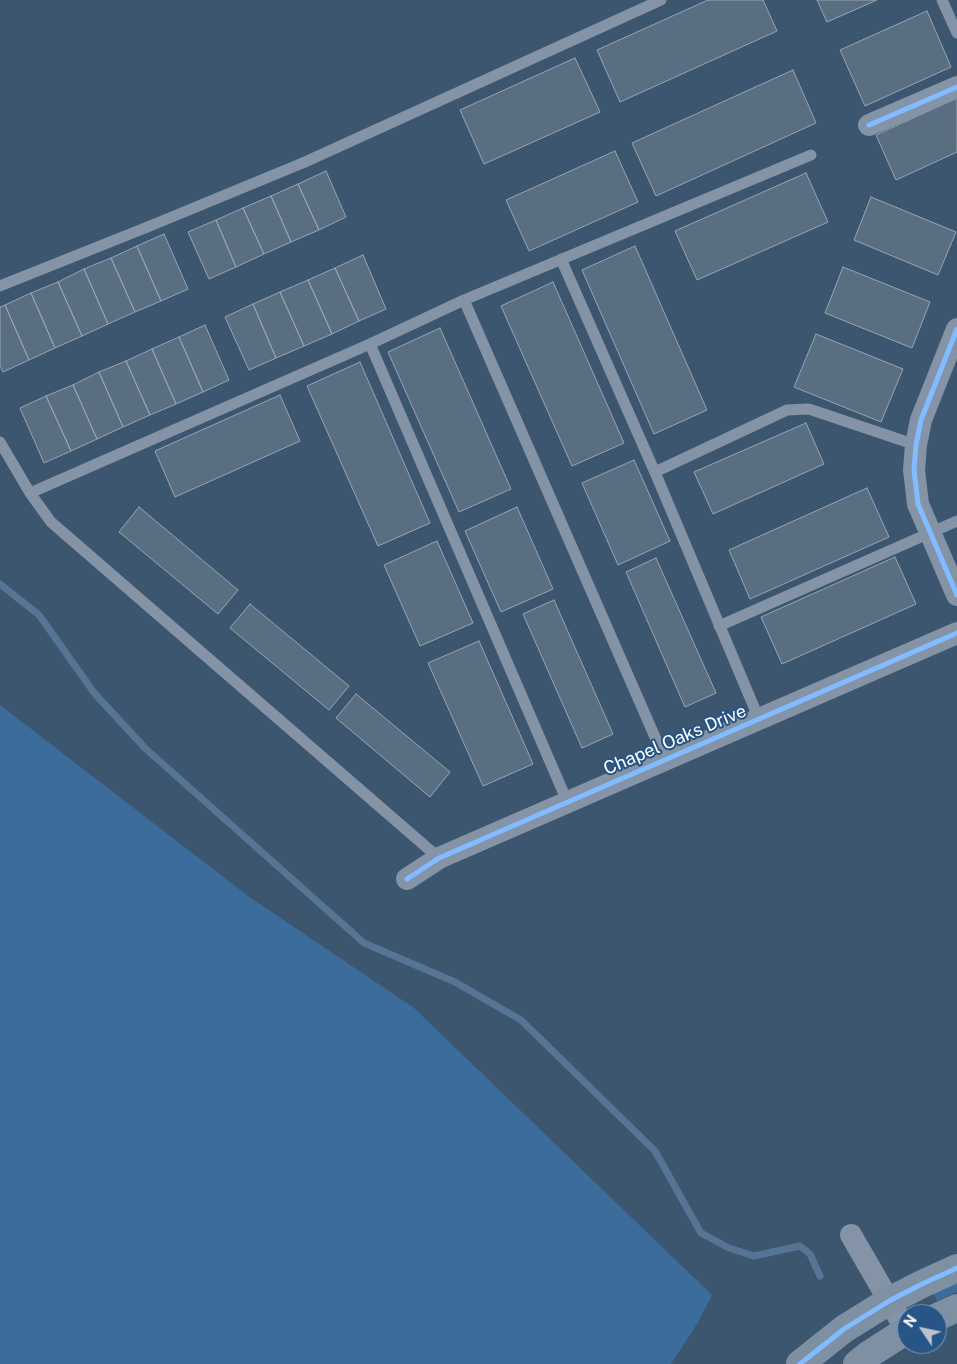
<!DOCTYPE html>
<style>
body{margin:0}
#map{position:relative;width:957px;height:1364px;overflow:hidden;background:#3d5670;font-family:"Public Sans",sans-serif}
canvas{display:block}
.north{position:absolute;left:897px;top:1304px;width:50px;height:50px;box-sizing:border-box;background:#275586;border:1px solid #7d99b6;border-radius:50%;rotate:304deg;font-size:14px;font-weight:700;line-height:20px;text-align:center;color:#fff}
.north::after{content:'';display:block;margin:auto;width:18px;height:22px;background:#bbc4cd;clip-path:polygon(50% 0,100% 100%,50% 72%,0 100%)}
</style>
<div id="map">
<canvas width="957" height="1364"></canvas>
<div class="north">N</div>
</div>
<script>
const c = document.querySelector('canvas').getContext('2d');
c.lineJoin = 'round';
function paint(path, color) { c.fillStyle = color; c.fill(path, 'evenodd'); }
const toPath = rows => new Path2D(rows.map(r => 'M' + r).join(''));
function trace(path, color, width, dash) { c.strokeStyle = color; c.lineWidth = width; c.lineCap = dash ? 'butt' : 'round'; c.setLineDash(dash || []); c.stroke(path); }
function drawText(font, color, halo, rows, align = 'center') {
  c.font = font + ' "Public Sans",sans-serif'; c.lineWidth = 4; c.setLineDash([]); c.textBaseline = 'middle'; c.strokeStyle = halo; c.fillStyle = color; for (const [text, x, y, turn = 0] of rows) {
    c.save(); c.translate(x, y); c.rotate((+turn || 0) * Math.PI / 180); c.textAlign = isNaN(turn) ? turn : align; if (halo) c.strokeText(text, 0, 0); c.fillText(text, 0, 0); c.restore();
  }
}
const green = toPath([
 [0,705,248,896,414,1008,712,1295,697,1324,671,1364,0,1364],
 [957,1280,957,1292,937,1301,933,1292]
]);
const stream = toPath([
 [0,584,39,615,95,694,146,749,364,943,455,982,521,1020,655,1151,701,1233,729,1248,754,1256,800,1246,810,1254,820,1276]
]);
const building = toPath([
 [708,0,763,0,777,31,620,102,597,50,708,0],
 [817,0,877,0,827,22,817,0],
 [927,11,951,67,865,106,840,50,927,11],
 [575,58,600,112,484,164,460,110,575,58],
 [793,70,816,123,656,196,632,143,793,70],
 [957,98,957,152,896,180,876,135,957,98],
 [615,151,638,202,529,251,506,200,615,151],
 [326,171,346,217,319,230,298,184,326,171],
 [806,173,828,222,697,280,675,231,806,173],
 [298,184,319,230,291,242,271,196,298,184],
 [271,196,291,242,264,254,243,208,271,196],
 [871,197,956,232,938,275,854,240,871,197],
 [243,208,264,254,236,267,216,220,243,208],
 [216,220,236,267,209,279,188,232,216,220],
 [164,234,188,289,161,301,137,246,164,234],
 [137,246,161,301,135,312,111,258,137,246],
 [635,246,707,410,654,434,582,270,635,246],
 [363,255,386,309,359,321,335,268,363,255],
 [111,258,135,312,108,324,84,269,111,258],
 [843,267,930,302,912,348,825,313,843,267],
 [335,268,359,321,332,334,308,280,335,268],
 [84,269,108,324,82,336,58,282,84,269],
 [308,280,332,334,304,346,280,292,308,280],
 [58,282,82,336,55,348,31,293,58,282],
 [553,282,624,443,572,466,501,306,553,282],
 [280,292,304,346,276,358,253,304,280,292],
 [31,293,55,348,29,360,5,305,31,293],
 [253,304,276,358,249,370,225,317,253,304],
 [5,305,29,360,3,372,0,366,0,307,5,305],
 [205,325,229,380,203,392,179,337,205,325],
 [440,328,511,489,459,512,388,352,440,328],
 [816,334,903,369,881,422,794,387,816,334],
 [179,337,203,392,176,404,152,349,179,337],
 [152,349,176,404,150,415,126,361,152,349],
 [126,361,150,415,123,427,99,372,126,361],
 [360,362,430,523,378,546,307,386,360,362],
 [99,372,123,427,97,439,73,385,99,372],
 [73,385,97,439,71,451,46,396,73,385],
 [280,395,300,441,175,497,155,451,280,395],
 [46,396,71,451,44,463,20,408,46,396],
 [806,423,824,464,713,514,694,472,806,423],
 [634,460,670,541,618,565,582,483,634,460],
 [867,488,889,537,750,599,729,550,867,488],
 [139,507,238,590,218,614,119,532,139,507],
 [517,507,553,589,501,612,465,531,517,507],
 [437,541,473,623,420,646,384,565,437,541],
 [895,557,916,604,782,664,761,617,895,557],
 [656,558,716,693,685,707,626,572,656,558],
 [554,600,613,734,582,748,523,614,554,600],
 [250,604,349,686,329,710,230,628,250,604],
 [479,641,533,764,483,786,428,663,479,641],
 [356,694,450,772,430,797,336,718,356,694]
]);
const lane = toPath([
 [942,0,957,33],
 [561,259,657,477,759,719],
 [0,286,150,226,305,162,661,0],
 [464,300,665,760],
 [370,344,567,801],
 [0,442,30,493,51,522,439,858],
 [655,472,787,410,809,409,916,445],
 [30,493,370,344,464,300,811,155],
 [719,626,957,521]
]);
const street = toPath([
 [869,125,957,87],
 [957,329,921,420,916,445,914,470,918,504,957,595],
 [407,879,439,858,957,633],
 [851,1235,906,1330]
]);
const secondary = toPath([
 [937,1317,957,1308],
 [800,1364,844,1329,889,1301,922,1284,957,1268],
 [857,1364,868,1355,907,1330]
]);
const cycleway = toPath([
 [869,125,957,87],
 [957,329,921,420,916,445,914,470,918,504,957,595],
 [407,879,439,858,957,633],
 [800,1364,844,1329,889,1301,922,1284,957,1268]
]);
const streetNames = [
 ["Chapel Oaks Drive",675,740,-23]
];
paint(green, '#3c6c9b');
trace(stream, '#567595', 7);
paint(building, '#5a6e82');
trace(building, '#97a5b4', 1);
trace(lane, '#8494a6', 11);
trace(street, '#8494a6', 22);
trace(secondary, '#7e90a2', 28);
trace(cycleway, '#80bcff', 5);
drawText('18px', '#fff', '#275586', streetNames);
</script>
